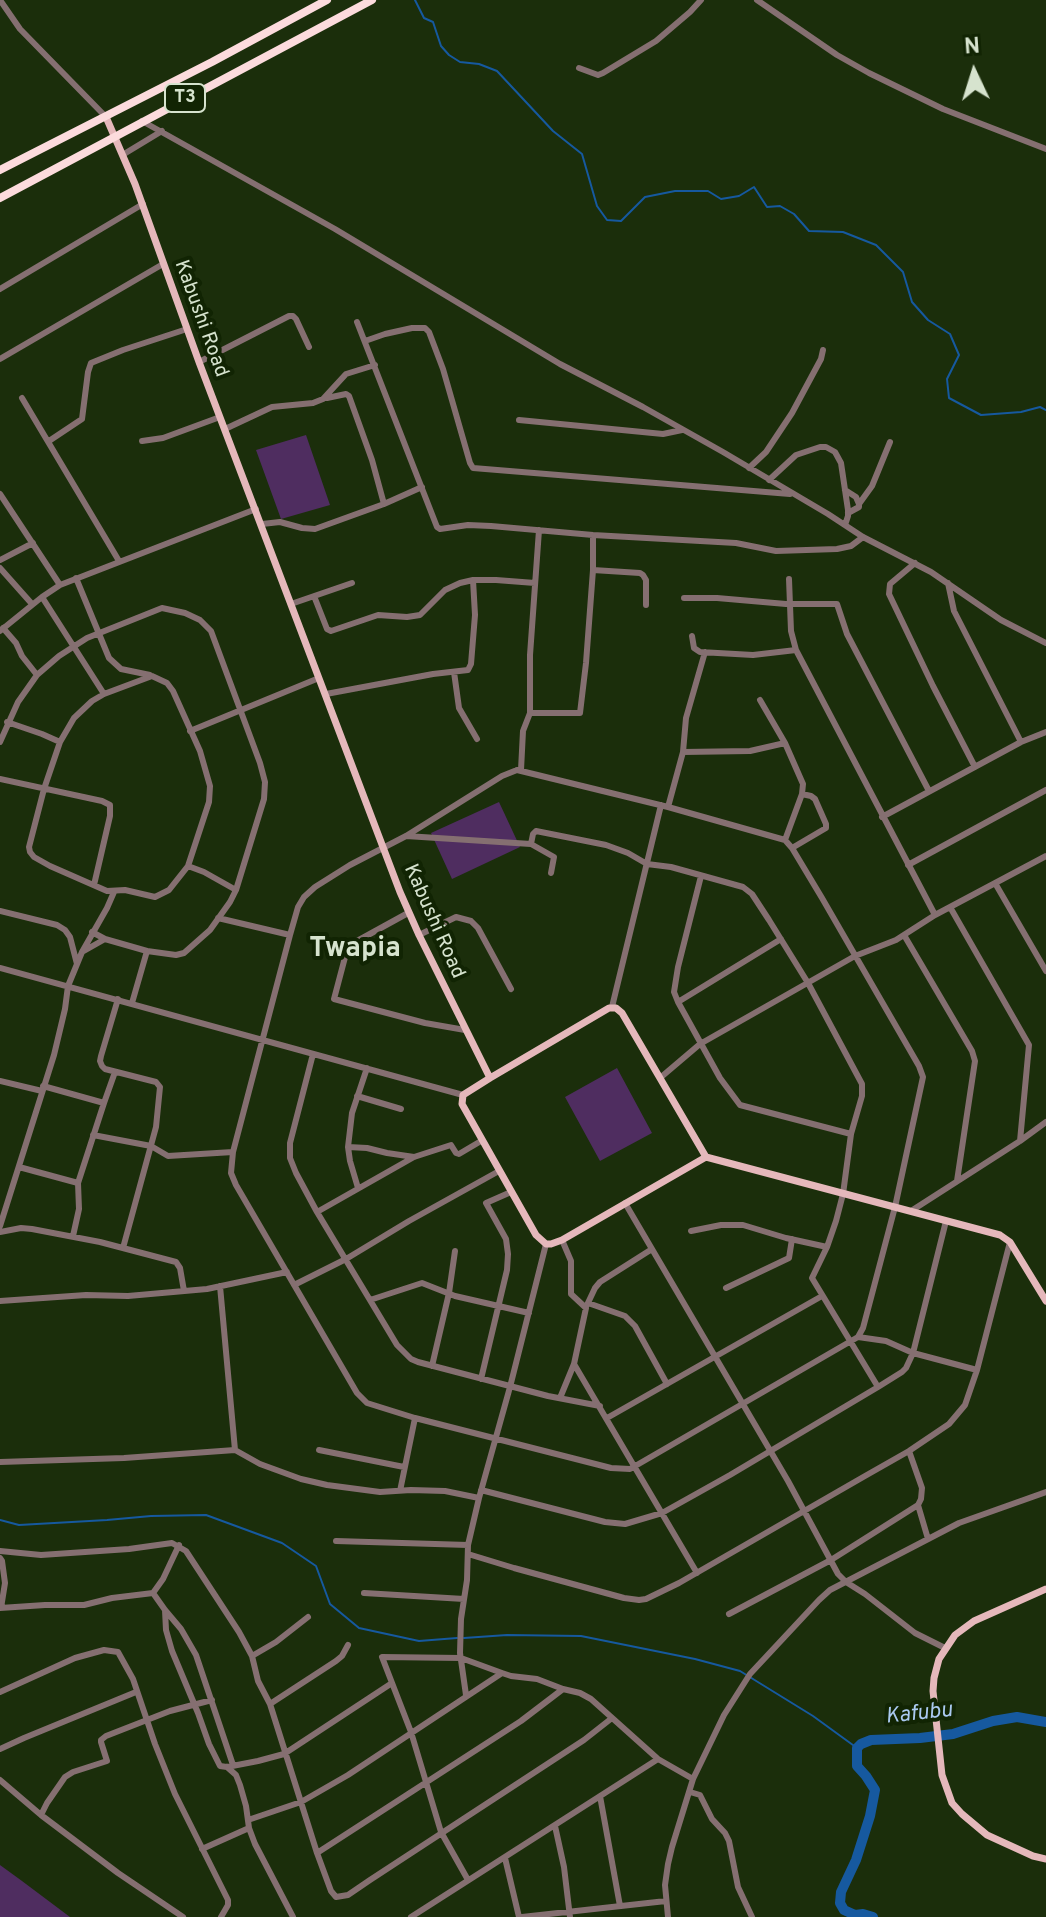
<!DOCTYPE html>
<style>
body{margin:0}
#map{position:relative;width:1046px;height:1917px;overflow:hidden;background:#1b2e0b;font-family:Overpass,sans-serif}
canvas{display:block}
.north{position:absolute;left:934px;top:32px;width:80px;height:80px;-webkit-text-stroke:6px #112403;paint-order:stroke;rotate:356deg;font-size:22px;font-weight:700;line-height:32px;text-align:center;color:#d6e3ce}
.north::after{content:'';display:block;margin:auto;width:28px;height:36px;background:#d6e3ce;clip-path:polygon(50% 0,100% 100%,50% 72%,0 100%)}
</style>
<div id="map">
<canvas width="1046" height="1917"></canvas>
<div class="north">N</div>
</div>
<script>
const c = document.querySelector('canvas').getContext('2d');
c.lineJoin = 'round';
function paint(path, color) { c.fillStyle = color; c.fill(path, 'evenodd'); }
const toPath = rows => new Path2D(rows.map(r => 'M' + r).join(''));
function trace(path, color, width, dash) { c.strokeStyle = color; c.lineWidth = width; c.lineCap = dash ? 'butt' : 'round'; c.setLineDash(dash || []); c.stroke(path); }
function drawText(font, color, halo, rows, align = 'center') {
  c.font = font + ' Overpass,sans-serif'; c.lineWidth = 8; c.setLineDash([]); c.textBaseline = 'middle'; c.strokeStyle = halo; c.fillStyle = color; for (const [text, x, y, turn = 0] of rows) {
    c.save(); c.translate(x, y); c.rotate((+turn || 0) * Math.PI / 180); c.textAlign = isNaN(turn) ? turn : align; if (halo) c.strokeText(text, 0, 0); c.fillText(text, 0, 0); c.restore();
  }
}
const green = toPath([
 [306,435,330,505,281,519,256,450],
 [499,802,520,847,452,879,431,833],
 [617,1068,652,1133,600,1161,565,1097],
 [0,1865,22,1881,70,1917,0,1917]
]);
const stream = toPath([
 [415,0,424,18,433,22,441,46,449,55,460,62,479,64,497,71,553,131,582,154,597,206,607,220,621,221,645,197,675,191,708,191,721,199,739,196,754,187,767,207,780,206,794,214,809,231,843,232,876,245,903,272,912,302,928,320,950,334,959,355,947,379,949,398,981,415,1021,412,1040,407,1046,410],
 [0,1520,19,1525,107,1520,151,1516,206,1515,282,1543,316,1566,330,1604,359,1628,419,1641,457,1638],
 [464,1638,507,1635,581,1636,695,1659,740,1671,813,1716,857,1748]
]);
const river = toPath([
 [873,1917,863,1914,855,1915,844,1910,840,1903,841,1892,856,1860,870,1816,875,1790,866,1776,857,1766,857,1748,861,1744,871,1740,920,1738,953,1734,993,1721,1017,1717,1046,1722]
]);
const minor = toPath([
 [0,0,20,29,106,117],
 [757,0,837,55,869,73,943,109,1046,149],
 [579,68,598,75,603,73,656,41,690,12,701,0],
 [142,121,335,229,560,364,643,407,723,452,828,514,863,537,931,572,1001,620,1046,643],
 [124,154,162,131],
 [0,289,143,204],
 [357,322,437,527,440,529,468,525,491,526,593,535,736,543,776,551,837,549,851,546,863,537],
 [365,341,385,334,412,328,425,328,429,332,443,369,470,463,473,468,790,494],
 [0,359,163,264],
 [199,362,289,316,293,316,296,319,309,347],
 [22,398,119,561],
 [327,398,346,394,349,396,372,460,384,504],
 [519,420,663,434,682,430],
 [225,429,272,407,313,403,323,399,346,374,375,365],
 [49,441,82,419,88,372,91,363,123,350,187,329],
 [142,441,163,438,220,417],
 [749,468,766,452,792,413,821,359,823,350],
 [769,480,796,455,820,447,826,447,835,452,841,463,848,510,848,516,845,525],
 [845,490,856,497,859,504,859,507,848,513],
 [0,494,60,585],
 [859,504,872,486,890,442],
 [262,524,280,522,302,528,315,529,384,504,422,487],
 [0,560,33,543],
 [915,563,890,584,889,594,933,686,975,767],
 [0,568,32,604],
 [593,570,593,535],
 [76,578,109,658,121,669,150,675],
 [789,579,791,631,796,650,935,915],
 [948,583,954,611,1021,742],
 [314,596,327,629,331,631,378,615,407,617,420,615,445,590,460,583,473,580,496,580,535,583],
 [42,597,104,694],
 [684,598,717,598,786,604,837,604,847,634,929,791],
 [291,604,352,583],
 [3,628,16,643,22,656,37,675],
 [0,631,42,597,60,585,256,509],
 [692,636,694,648,700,652,753,655,796,650],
 [454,672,459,708,477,739],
 [152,676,167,683,173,691,200,751,210,786,209,802,188,866,169,890,155,897,125,890,107,891,50,866,34,857,30,852,29,847,44,789,60,742,74,718,92,701,104,694,152,676],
 [326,694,433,674,468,670,471,664,475,615,473,580],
 [760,700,785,743,803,784,802,794,785,840],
 [530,713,580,713,586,663,593,570,640,573,643,575,646,580,646,605],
 [7,722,42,734,60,742],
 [190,731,319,678],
 [0,742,18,702,37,675,59,656,87,638,162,608,185,613,200,620,211,631,260,763,265,782,264,799,236,890,230,902,210,930,184,953,176,955,147,951,105,939,92,932],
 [683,752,750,751,785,743],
 [517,770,668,807,785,840,792,848,822,898,919,1066,923,1077,895,1207,863,1328,858,1337,630,1469,611,1468,415,1418,367,1403,357,1393,236,1185,231,1173,233,1152,290,935,298,907,304,897,315,887,350,865,406,836,502,776,517,770],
 [521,770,523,731,530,713,530,655,539,530],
 [0,779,102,801,110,805,110,816,94,885],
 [668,807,683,752,686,718,705,652],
 [882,817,1021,742,1046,732],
 [406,836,531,844,554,857,551,873],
 [531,844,533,834,536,831,606,845,628,853,647,864,671,867,743,887,752,894,769,920,808,983,862,1084,862,1096,851,1134,843,1194,836,1221,827,1247,812,1278,878,1387],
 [792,848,826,828,826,824,815,799,811,796,802,794],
 [908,865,1046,790],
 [188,866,204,872,236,890],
 [701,876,678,967,674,992,678,1002,720,1078,740,1105,851,1134],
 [995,883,1046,971],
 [950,907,1029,1045,1020,1141],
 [0,911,57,925,65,930,70,937,77,964],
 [408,913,348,946,334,999,425,1023,465,1030],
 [218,918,290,935],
 [419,935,456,917,471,921,478,928,511,989],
 [904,935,972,1051,975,1061,957,1181],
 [82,952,105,939],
 [0,968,463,1095],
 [118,999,101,1056,100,1061,102,1066,105,1069,156,1082,160,1087,156,1127,123,1248],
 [678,1002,781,939],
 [132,1003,147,951],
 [612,1007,661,805],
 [313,1054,290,1143,290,1158,296,1173,317,1212,397,1345,411,1359,418,1362,548,1396,600,1406],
 [660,1078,700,1044,855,956,896,940,935,915,1046,856],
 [0,1081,42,1091],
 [43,1086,104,1103,78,1183,79,1209,73,1236],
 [357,1096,401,1109],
 [104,1103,115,1072],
 [93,1135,151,1146,168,1156,233,1152],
 [348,1147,367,1148,387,1153,414,1157],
 [19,1167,78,1183],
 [358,1188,350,1161,348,1147,352,1113,367,1068],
 [625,1203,788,1481,838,1574,846,1582,865,1594,915,1633,945,1648],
 [911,1211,1020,1141,1046,1122],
 [317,1212,414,1157,451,1145,456,1153,459,1154,481,1141],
 [0,1226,54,1055,65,1009,68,986,82,952,107,908,114,892],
 [691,1231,721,1225,743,1225,786,1238,827,1247],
 [0,1232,21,1228,32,1229,100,1242,176,1262,180,1268,184,1291],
 [294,1285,346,1259,409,1221,499,1171],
 [220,1286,235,1450],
 [726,1288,789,1258,792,1239],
 [370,1300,422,1283,455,1296,529,1313],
 [0,1301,86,1295,128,1296,207,1289,287,1272],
 [588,1303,625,1316,635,1326,667,1384],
 [587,1305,595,1288,600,1282,652,1249],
 [858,1337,886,1341,913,1353,977,1370],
 [574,1364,697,1573],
 [432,1366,449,1293,455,1251],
 [481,1379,507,1270,508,1254,506,1239,486,1203,511,1192],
 [560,1398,574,1364,586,1308,571,1294,571,1261,562,1240],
 [607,1418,822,1296],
 [319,1450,404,1467],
 [909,1451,922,1488,921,1499,918,1505,928,1539],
 [0,1462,124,1458,235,1450,260,1464,301,1479,327,1485,380,1492,411,1490,445,1491,479,1498],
 [481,1490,605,1522,625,1524,662,1513,730,1475,878,1387,902,1372,906,1368,913,1353,946,1221],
 [400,1491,415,1418],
 [336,1541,468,1545],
 [0,1551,41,1555,129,1549,172,1543,186,1551,239,1632,252,1656,258,1681,270,1704,317,1853,331,1891,336,1897,348,1895,370,1880,584,1740,612,1718],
 [468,1554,514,1568,624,1598,639,1600,646,1599,679,1583,865,1476,909,1451,949,1424,965,1405,977,1370,1010,1242],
 [0,1558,2,1561,5,1583,1,1608],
 [153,1593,165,1610,181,1629,196,1655,233,1765],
 [364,1593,464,1599],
 [0,1608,45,1605,84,1605,112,1598,153,1593,163,1579,179,1545],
 [165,1610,166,1630,172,1651,198,1713,209,1744,220,1766,227,1767,258,1761,284,1754,392,1683],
 [729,1614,831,1560,918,1505],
 [252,1656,276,1642,308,1617],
 [0,1692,75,1658,104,1650,118,1652,133,1679,155,1744,175,1794,228,1900,228,1905,221,1917],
 [466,1695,460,1653,461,1619,467,1580,468,1545,479,1498,510,1387,546,1244],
 [270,1704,336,1661,342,1656,348,1645],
 [0,1749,24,1738,136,1692],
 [227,1767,236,1775,240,1785,246,1806,249,1828,255,1844,293,1917],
 [0,1780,41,1815,118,1873,183,1917],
 [690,1792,700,1795,712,1819,725,1833,729,1841,738,1887,752,1917],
 [600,1796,620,1906],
 [41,1815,47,1803,65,1777,73,1772,107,1761,101,1742,101,1740,106,1736,170,1711,212,1700],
 [248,1820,301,1802,348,1775,502,1673,511,1676,537,1679,563,1689],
 [555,1826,564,1867,570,1917],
 [202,1849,249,1828],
 [317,1853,521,1721,563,1689,580,1693,591,1699,658,1759,693,1779],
 [505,1858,519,1917],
 [468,1880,441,1832,411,1732,382,1657,461,1658,502,1673],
 [411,1917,658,1759],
 [522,1917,666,1901],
 [668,1917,665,1885,668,1864,672,1847,693,1779,724,1715,750,1674,819,1600,830,1590,959,1523,1046,1492]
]);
const major = toPath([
 [106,117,135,184,199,362,400,892,419,935,490,1078,609,1008,616,1008,622,1013,706,1157,1000,1235,1010,1242,1046,1301],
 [490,1078,463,1095,462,1104,536,1235,546,1244,551,1244,562,1240,706,1157],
 [1046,1589,974,1621,955,1635,939,1659,934,1678,933,1691,942,1775,952,1803,962,1814,987,1835,1033,1856,1046,1859]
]);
const highway = toPath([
 [0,170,212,62,327,0],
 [0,198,372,0]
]);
const shields = [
 [185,98,40]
];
const shieldNames = [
 ["T3",185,98]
];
const streetNames = [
 ["Kabushi Road",200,319,70],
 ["Kabushi Road",433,922,66]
];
const waterNames = [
 ["Kafubu",919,1715,-6]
];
const districtNames = [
 ["Twapia",355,950]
];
paint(green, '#4f2d60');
trace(stream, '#16599f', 2);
trace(river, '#16599f', 10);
trace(minor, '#856f71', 6);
trace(major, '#e5b8bb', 7);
trace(highway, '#fcdbdd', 8);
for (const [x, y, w] of shields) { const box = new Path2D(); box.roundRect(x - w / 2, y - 14, w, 28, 6); c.fillStyle = '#112403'; c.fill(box); trace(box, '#d6e3ce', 2); }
drawText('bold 18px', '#d6e3ce', null, shieldNames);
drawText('20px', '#d6e3ce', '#112403', streetNames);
drawText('italic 22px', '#aac9f0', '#112403', waterNames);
drawText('bold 28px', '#d6e3ce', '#112403', districtNames);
</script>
